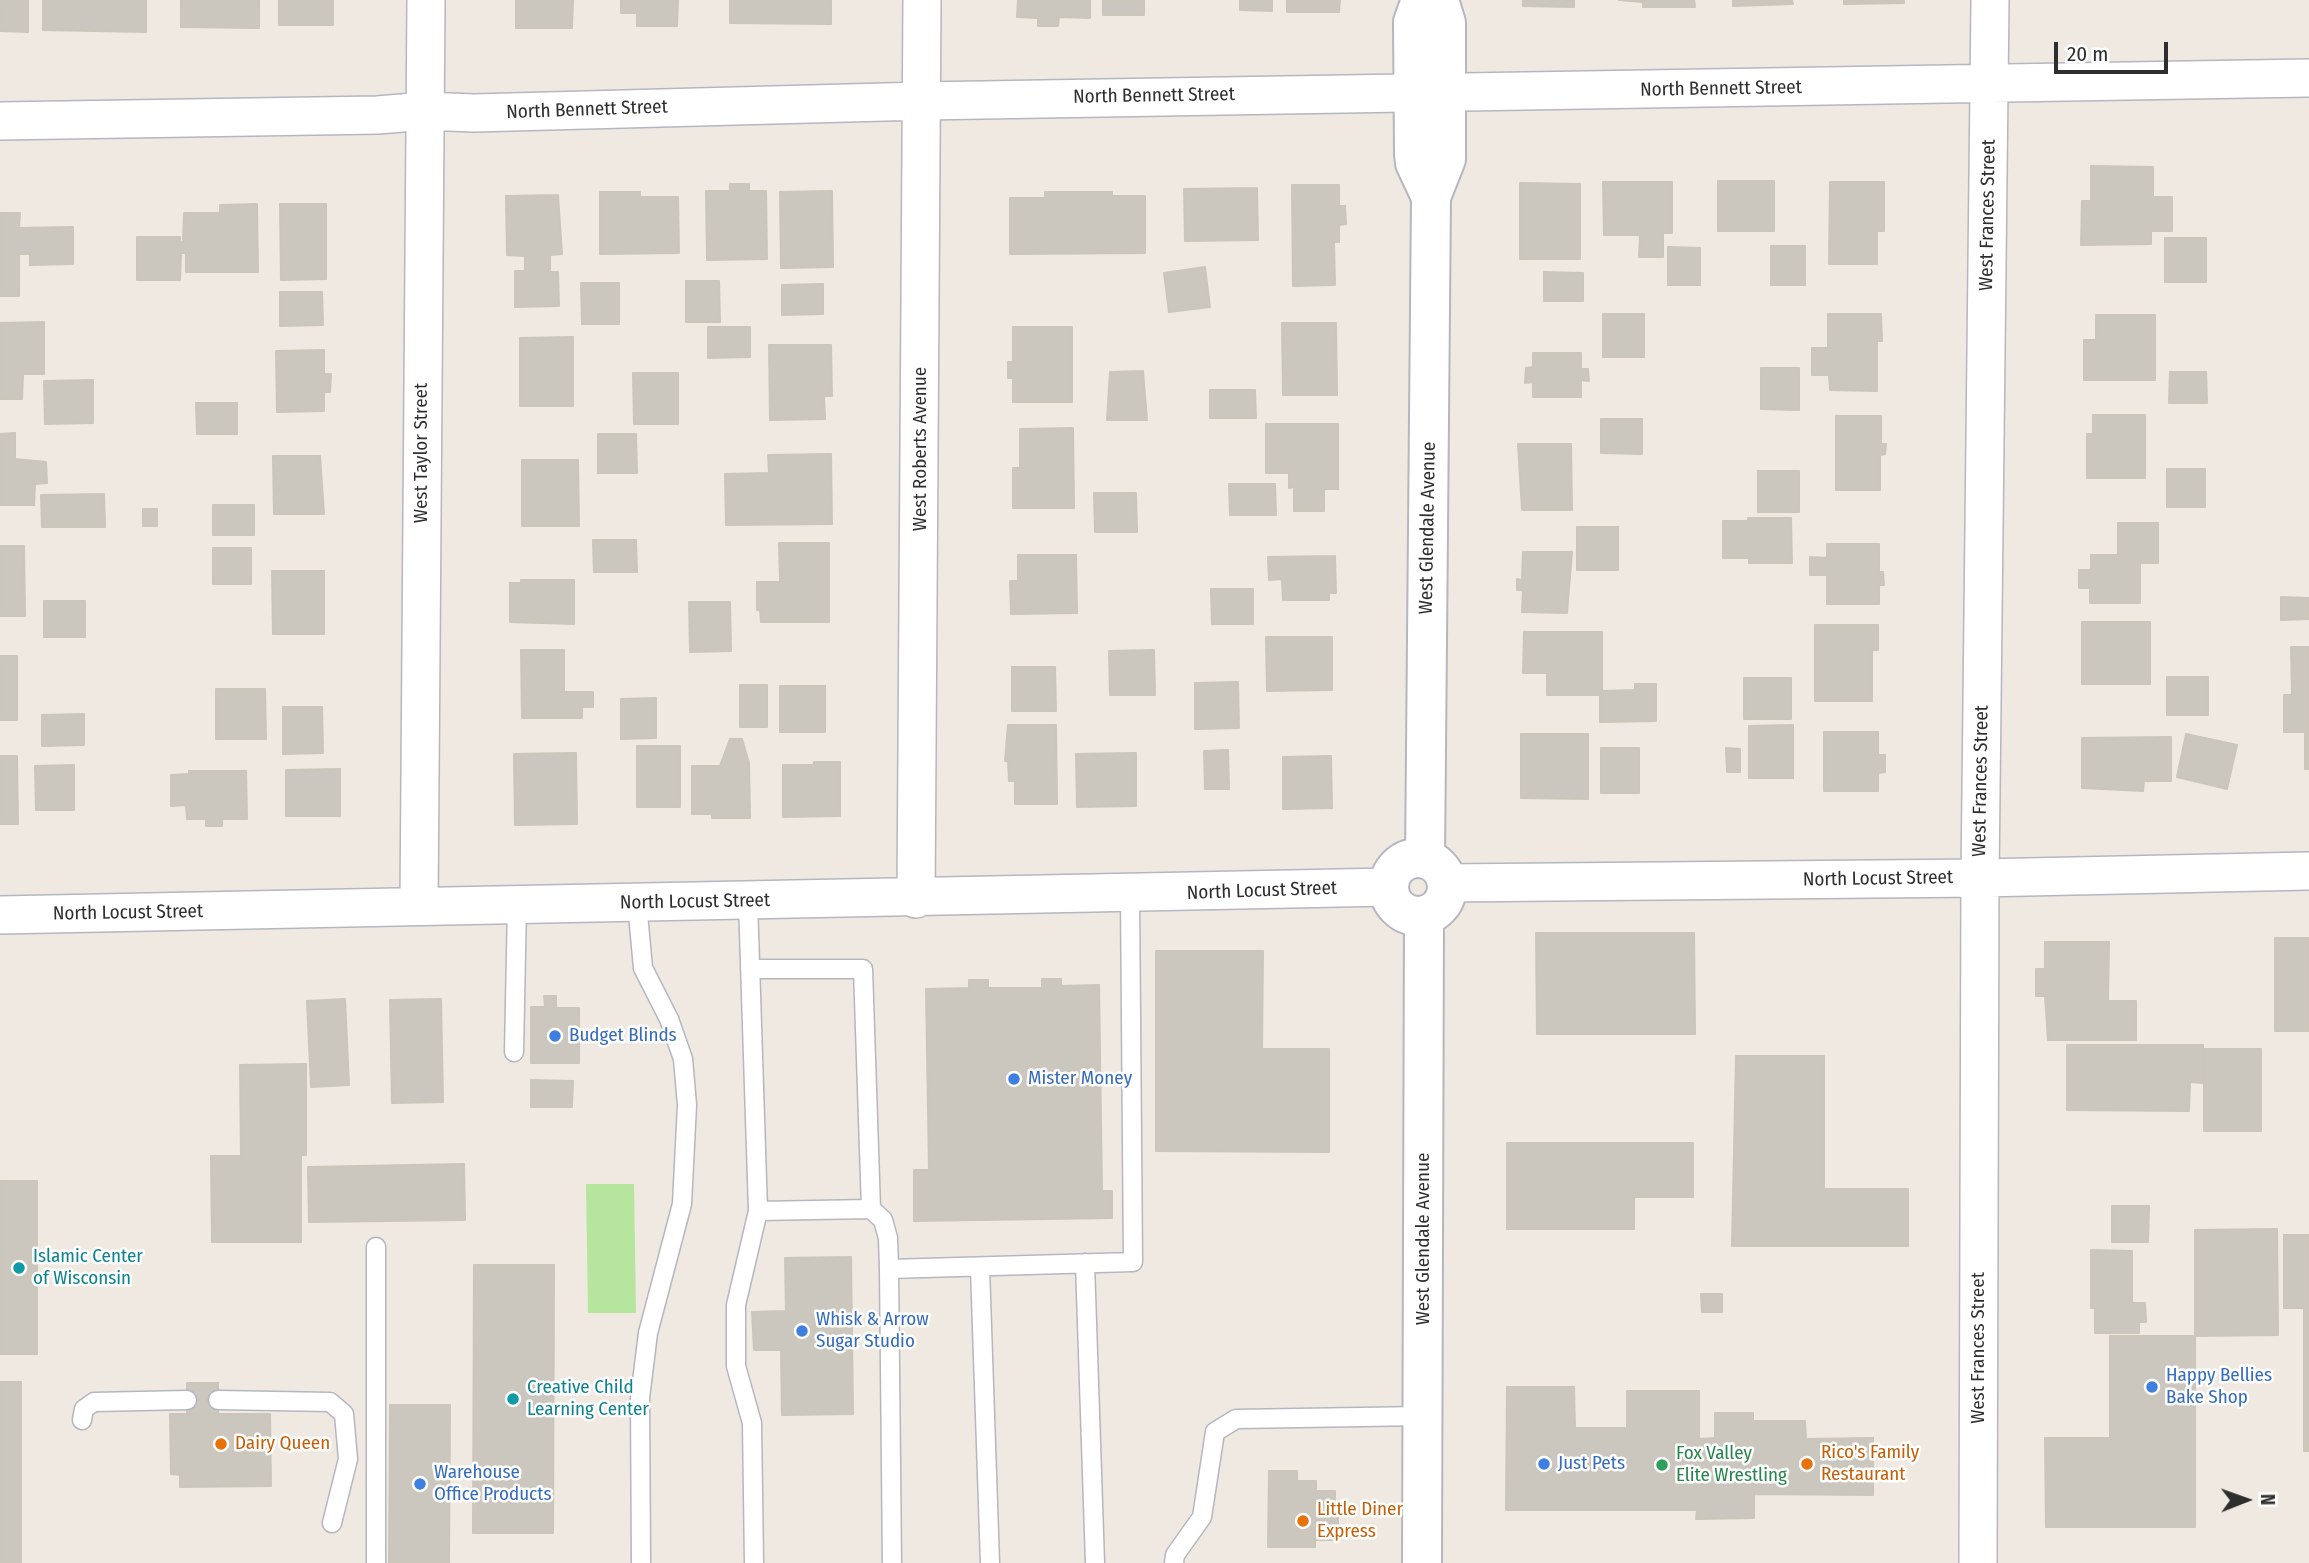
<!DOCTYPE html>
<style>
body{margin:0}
#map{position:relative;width:2309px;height:1563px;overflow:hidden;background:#efe9e1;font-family:"Fira Sans Condensed",sans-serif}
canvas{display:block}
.north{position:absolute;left:2211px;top:1465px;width:70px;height:70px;-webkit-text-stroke:5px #fff;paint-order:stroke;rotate:89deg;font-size:19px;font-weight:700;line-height:28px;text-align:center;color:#2e2e2e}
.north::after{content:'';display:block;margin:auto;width:24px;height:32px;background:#2e2e2e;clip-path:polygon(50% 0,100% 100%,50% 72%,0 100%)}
.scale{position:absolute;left:2054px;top:42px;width:114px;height:32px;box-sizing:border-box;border:4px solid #2e2e2e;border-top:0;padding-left:9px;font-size:21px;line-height:24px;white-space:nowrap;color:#2e2e2e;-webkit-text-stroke:5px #fff;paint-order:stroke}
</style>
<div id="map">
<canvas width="2309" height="1563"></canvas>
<div class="north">N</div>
<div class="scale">20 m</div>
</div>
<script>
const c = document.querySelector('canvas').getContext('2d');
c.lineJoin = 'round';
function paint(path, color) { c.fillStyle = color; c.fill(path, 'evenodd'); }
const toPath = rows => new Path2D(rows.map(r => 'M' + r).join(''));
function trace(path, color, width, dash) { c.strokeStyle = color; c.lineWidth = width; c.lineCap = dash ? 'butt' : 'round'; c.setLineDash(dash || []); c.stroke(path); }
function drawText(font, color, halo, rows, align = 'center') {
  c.font = font + ' "Fira Sans Condensed",sans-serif'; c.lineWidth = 5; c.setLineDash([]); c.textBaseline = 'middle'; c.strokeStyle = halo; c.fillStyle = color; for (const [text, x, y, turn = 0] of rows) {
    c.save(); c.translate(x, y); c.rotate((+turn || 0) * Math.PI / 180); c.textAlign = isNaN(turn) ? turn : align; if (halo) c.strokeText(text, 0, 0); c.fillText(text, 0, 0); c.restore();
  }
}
const green = toPath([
 [586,1184,634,1184,636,1313,588,1313]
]);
const building = toPath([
 [0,0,28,0,28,32,0,31,0,0],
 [43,0,146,0,146,32,43,30,43,0],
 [181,0,259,0,259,28,181,27,181,0],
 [279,0,333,0,333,25,279,25,279,0],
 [516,0,573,0,572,28,516,28,516,0],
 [621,0,678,0,677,26,637,26,637,13,621,13,621,0],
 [730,0,831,0,831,24,730,23,730,0],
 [1018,0,1090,0,1090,18,1059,17,1058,26,1038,26,1038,18,1017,17,1018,0],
 [1103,0,1144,0,1144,15,1103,15,1103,0],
 [1240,0,1272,0,1272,11,1240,10,1240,0],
 [1287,0,1340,0,1339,12,1287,12,1287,0],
 [1523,0,1574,0,1574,7,1523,6,1523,0],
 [1619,0,1694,0,1695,7,1643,7,1643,2,1619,0],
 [1733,0,1792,0,1793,4,1733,6,1733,0],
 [1844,0,1904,0,1904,3,1844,4,1844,0],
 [2091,166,2153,167,2153,197,2172,197,2172,231,2151,231,2151,244,2081,245,2082,201,2091,201,2091,166],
 [1718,181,1774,181,1774,231,1718,231,1718,181],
 [1603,182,1672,182,1672,233,1663,233,1663,257,1639,257,1640,235,1604,235,1603,182],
 [1830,182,1884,182,1884,231,1877,231,1877,264,1829,264,1830,182],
 [1520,183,1580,184,1580,259,1520,259,1520,183],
 [730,184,749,184,749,191,766,191,767,259,707,260,706,191,730,191,730,184],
 [1292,185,1339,185,1339,206,1345,206,1346,224,1339,225,1339,242,1334,242,1335,285,1293,286,1292,185],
 [1257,188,1258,240,1185,241,1184,189,1257,188],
 [832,191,833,267,781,268,780,192,832,191],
 [600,192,640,192,640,197,678,197,679,253,600,254,600,192],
 [1045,192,1112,192,1112,196,1145,196,1145,253,1010,254,1010,198,1045,198,1045,192],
 [558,195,562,254,550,255,550,272,558,272,559,306,515,307,515,271,525,271,525,256,507,255,506,196,558,195],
 [257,204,258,272,186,272,186,253,181,253,180,280,137,280,137,237,180,237,180,242,183,242,184,213,220,213,220,205,257,204],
 [280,204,326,204,326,279,281,280,280,204],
 [0,213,20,213,19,228,73,227,73,264,30,265,30,254,19,254,19,296,0,296,0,213],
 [2165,238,2206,238,2206,282,2165,282,2165,238],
 [1771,246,1805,246,1805,285,1771,285,1771,246],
 [1668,247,1700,248,1700,285,1668,285,1668,247],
 [1205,267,1210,307,1169,312,1164,273,1205,267],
 [1544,272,1583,273,1583,301,1544,301,1544,272],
 [686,281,719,281,720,322,686,322,686,281],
 [581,283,619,283,619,324,582,324,581,283],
 [823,284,823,314,782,315,782,285,823,284],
 [280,292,322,292,323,325,280,326,280,292],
 [1603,314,1644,314,1644,357,1603,357,1603,314],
 [1828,314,1881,314,1882,341,1877,341,1877,391,1830,390,1829,375,1812,375,1812,348,1828,348,1828,314],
 [2096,315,2155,315,2155,380,2084,380,2084,340,2096,340,2096,315],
 [44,322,44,374,23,374,22,399,0,399,0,323,44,322],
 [1282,323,1336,323,1337,395,1283,395,1282,323],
 [708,327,750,327,750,357,708,358,708,327],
 [1013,327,1072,327,1072,402,1013,402,1013,378,1008,378,1008,362,1013,362,1013,327],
 [573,337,573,406,520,406,520,338,573,337],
 [769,345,831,345,832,396,824,396,825,419,770,420,769,345],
 [324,350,324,374,331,374,330,392,324,392,324,411,277,412,276,351,324,350],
 [1533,353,1581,353,1581,369,1588,369,1589,381,1581,380,1581,397,1533,397,1533,382,1525,383,1526,368,1533,367,1533,353],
 [1761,368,1799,368,1799,410,1761,409,1761,368],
 [1143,371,1147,420,1107,420,1110,372,1143,371],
 [2170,372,2206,372,2207,403,2169,403,2170,372],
 [633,373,678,373,678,424,634,424,633,373],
 [93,380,93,423,45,424,44,381,93,380],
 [1210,390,1255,390,1256,418,1210,418,1210,390],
 [196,403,237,403,237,434,197,434,196,403],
 [2093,415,2145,415,2145,478,2087,478,2087,434,2093,434,2093,415],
 [1836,416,1881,416,1881,444,1886,444,1885,454,1880,455,1880,490,1836,490,1836,416],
 [1601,419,1642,419,1642,454,1601,453,1601,419],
 [1266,424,1338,424,1338,489,1324,489,1324,511,1294,511,1294,487,1289,488,1289,473,1266,473,1266,424],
 [1073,428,1074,508,1013,508,1013,468,1020,468,1020,429,1073,428],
 [15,433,15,459,46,462,47,483,35,484,34,505,0,505,0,434,15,433],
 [598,434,636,434,637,473,598,473,598,434],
 [1518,444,1571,444,1572,510,1522,510,1518,444],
 [831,454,832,524,726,525,725,474,769,473,768,455,831,454],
 [273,456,320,456,324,514,274,514,273,456],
 [522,460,578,460,579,526,522,526,522,460],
 [2167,469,2205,469,2205,507,2167,507,2167,469],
 [1758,471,1799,471,1799,512,1758,512,1758,471],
 [1229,484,1275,484,1276,515,1230,515,1229,484],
 [1094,493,1136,493,1137,532,1095,532,1094,493],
 [104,494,105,527,42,527,41,495,104,494],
 [213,505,254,505,254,535,213,535,213,505],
 [143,509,157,509,157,526,143,526,143,509],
 [1748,518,1791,518,1792,563,1749,563,1749,558,1723,558,1723,521,1748,521,1748,518],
 [2118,523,2158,523,2158,563,2140,563,2140,603,2090,603,2090,588,2079,588,2079,570,2091,570,2091,555,2118,555,2118,523],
 [1577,527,1618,527,1618,570,1577,570,1577,527],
 [593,540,636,540,637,572,594,572,593,540],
 [779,543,829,543,829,622,761,622,760,610,757,610,757,582,780,582,779,543],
 [1827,544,1879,544,1879,572,1883,572,1884,585,1879,585,1879,604,1827,604,1827,575,1810,575,1810,557,1827,558,1827,544],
 [0,546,24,546,25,616,0,616,0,546],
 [213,548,251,548,251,584,213,584,213,548],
 [1523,552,1572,552,1567,613,1522,612,1523,590,1517,590,1517,579,1522,580,1523,552],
 [1018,555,1076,555,1077,613,1011,614,1010,581,1018,581,1018,555],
 [1335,556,1336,593,1329,593,1329,600,1283,600,1282,579,1269,580,1268,557,1335,556],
 [272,571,324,571,324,634,273,634,272,571],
 [521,580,574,580,574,624,510,622,510,583,521,583,521,580],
 [1211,589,1253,589,1253,624,1212,624,1211,589],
 [2281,597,2309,598,2309,619,2281,620,2281,597],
 [44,601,85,601,85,637,44,637,44,601],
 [689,602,730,602,731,651,690,652,689,602],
 [2082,622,2150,622,2150,684,2082,684,2082,622],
 [1815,625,1878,625,1878,650,1872,650,1872,701,1815,701,1815,625],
 [1524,632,1602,632,1602,691,1635,690,1635,684,1656,684,1656,721,1600,722,1600,695,1547,695,1547,673,1523,673,1524,632],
 [1266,637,1332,637,1332,690,1267,691,1266,637],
 [2291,647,2309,647,2309,769,2305,769,2305,732,2284,732,2284,695,2292,695,2291,647],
 [521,650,564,650,564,692,593,692,593,707,582,707,582,718,522,718,521,650],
 [1154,650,1155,695,1110,695,1109,651,1154,650],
 [0,656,17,656,17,720,0,720,0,656],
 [1012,667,1055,667,1056,711,1012,711,1012,667],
 [2167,677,2208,677,2208,715,2167,715,2167,677],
 [1744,678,1791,678,1791,719,1744,719,1744,678],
 [1238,682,1239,728,1195,729,1195,683,1238,682],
 [740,685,767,685,767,727,740,727,740,685],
 [780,686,825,686,825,732,780,732,780,686],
 [216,689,265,689,266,739,216,739,216,689],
 [656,698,656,738,621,739,621,699,656,698],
 [283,707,322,707,323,753,283,754,283,707],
 [84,714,84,745,42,746,42,715,84,714],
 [1008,725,1056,725,1057,804,1015,804,1015,781,1009,781,1008,761,1005,761,1008,725],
 [1793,725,1793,778,1749,778,1749,726,1793,725],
 [1824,732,1878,732,1878,755,1885,755,1885,772,1878,773,1878,791,1824,791,1824,732],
 [1521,734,1588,734,1588,799,1521,798,1521,734],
 [2186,734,2237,745,2227,789,2177,777,2186,734],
 [2171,737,2171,781,2144,781,2143,791,2082,788,2082,738,2171,737],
 [730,739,742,739,749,763,750,818,712,818,712,814,692,814,692,766,720,766,730,739],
 [637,746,680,746,680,807,637,807,637,746],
 [1601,748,1639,748,1639,793,1601,793,1601,748],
 [1726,748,1740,749,1740,772,1727,772,1726,748],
 [1228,750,1229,789,1205,789,1204,751,1228,750],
 [576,753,577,824,515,825,514,754,576,753],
 [1136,753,1136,806,1077,807,1076,754,1136,753],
 [0,756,17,756,18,824,0,824,0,756],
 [1331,756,1332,808,1283,809,1283,757,1331,756],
 [814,762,840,762,840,816,783,817,783,765,814,765,814,762],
 [74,765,74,810,36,810,35,766,74,765],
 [340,769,340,816,286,816,286,770,340,769],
 [189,771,246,771,247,819,222,819,222,826,206,826,206,819,187,819,186,805,171,806,171,775,189,774,189,771],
 [1536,933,1694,933,1695,1034,1537,1034,1536,933],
 [2275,938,2309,938,2309,1031,2275,1031,2275,938],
 [2045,942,2109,942,2108,1001,2136,1001,2136,1040,2048,1040,2045,996,2036,996,2036,969,2045,969,2045,942],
 [1156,951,1263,951,1262,1049,1329,1049,1329,1152,1156,1151,1156,951],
 [1042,979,1061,979,1061,986,1099,985,1102,1191,1112,1191,1112,1218,914,1221,914,1170,929,1170,926,989,969,988,969,980,988,980,988,988,1042,988,1042,979],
 [544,996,556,996,556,1008,579,1008,579,1063,531,1063,531,1007,545,1007,544,996],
 [345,999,349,1085,311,1087,307,1001,345,999],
 [441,999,443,1102,392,1103,390,1000,441,999],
 [2067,1045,2203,1045,2203,1083,2190,1082,2189,1111,2067,1110,2067,1045],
 [2204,1049,2261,1049,2261,1131,2204,1131,2204,1049],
 [1736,1056,1824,1056,1824,1189,1908,1189,1908,1246,1732,1246,1736,1056],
 [306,1064,306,1155,301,1155,301,1242,212,1242,211,1156,241,1156,240,1065,306,1064],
 [531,1080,573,1081,572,1107,531,1107,531,1080],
 [1507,1143,1693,1143,1693,1197,1634,1197,1634,1229,1507,1229,1507,1143],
 [464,1164,465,1220,309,1222,308,1167,464,1164],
 [0,1181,37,1181,37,1354,0,1354,0,1181],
 [2112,1206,2149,1206,2148,1242,2112,1242,2112,1206],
 [2277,1229,2278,1335,2195,1336,2195,1230,2277,1229],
 [2284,1235,2309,1235,2309,1451,2304,1451,2304,1308,2284,1308,2284,1235],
 [2091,1250,2132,1251,2132,1303,2145,1303,2146,1322,2139,1322,2139,1333,2095,1333,2095,1308,2091,1308,2091,1250],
 [851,1257,853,1414,782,1415,781,1350,754,1350,752,1312,786,1311,785,1258,851,1257],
 [474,1265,554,1265,553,1533,473,1533,474,1265],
 [1701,1294,1722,1294,1722,1312,1702,1312,1701,1294],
 [2110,1336,2195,1336,2195,1527,2046,1527,2045,1438,2110,1438,2110,1336],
 [0,1382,21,1382,21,1563,0,1563,0,1382],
 [187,1383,218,1383,218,1414,187,1414,187,1383],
 [1507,1387,1574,1387,1575,1428,1627,1428,1627,1391,1699,1391,1699,1439,1715,1438,1715,1413,1753,1413,1753,1421,1805,1421,1806,1439,1873,1438,1873,1495,1754,1494,1754,1518,1696,1519,1697,1510,1506,1510,1507,1387],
 [390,1405,450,1405,449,1563,389,1563,390,1405],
 [170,1414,270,1414,271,1486,180,1487,180,1475,171,1474,170,1414],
 [1269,1471,1297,1471,1297,1481,1316,1481,1316,1491,1335,1491,1335,1503,1338,1503,1338,1540,1315,1540,1315,1547,1268,1547,1269,1471]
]);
const lane = toPath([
 [748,901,758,1211],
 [637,903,643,968,669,1019,683,1059,687,1105,682,1204,648,1333,640,1398,641,1563],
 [750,969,863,969,871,1209],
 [514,1052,517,904],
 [376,1247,376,1563],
 [1085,1263,1095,1563],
 [980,1268,990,1563],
 [889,1269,892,1563],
 [218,1400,330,1402,344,1414,348,1459,332,1523],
 [82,1420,84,1409,94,1402,187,1400],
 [754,1563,752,1423,736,1366,736,1305,758,1211,871,1209,883,1220,888,1238,889,1269,1133,1262,1130,895],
 [1174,1563,1175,1555,1202,1517,1215,1432,1236,1419,1424,1416]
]);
const street = toPath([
 [0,121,378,115,425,111,474,113,922,101,2309,78],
 [1447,883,1980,878,2309,871],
 [916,899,922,0],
 [419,905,426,0],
 [0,915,1389,887],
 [1978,1563,1980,878,1990,0]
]);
const secondary = toPath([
 [1421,0,1413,22,1414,154,1415,163,1431,197],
 '1389 887a29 29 0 1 1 58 0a29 29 0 1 1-58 0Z',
 [1425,859,1431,197,1446,159,1446,23,1439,0],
 [1422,1563,1424,916]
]);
const markers = [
 [555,1036,7,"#3f7fe0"],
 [1014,1079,7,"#3f7fe0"],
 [19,1268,7,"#0f9aa8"],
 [802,1331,7,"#3f7fe0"],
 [2152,1387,7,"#3f7fe0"],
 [513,1399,7,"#0f9aa8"],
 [221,1444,7,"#e8710a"],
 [1544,1464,7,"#3f7fe0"],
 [1807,1464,7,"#e8710a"],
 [1662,1465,7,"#2e9e5b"],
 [420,1484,7,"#3f7fe0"],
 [1303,1521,7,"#e8710a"]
];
const streetNames = [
 ["North Bennett Street",1721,89,-1],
 ["North Bennett Street",1154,96,-1],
 ["North Bennett Street",587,110,-2],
 ["West Frances Street",1988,215,-89],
 ["West Roberts Avenue",921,449,-90],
 ["West Taylor Street",422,453,-90],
 ["West Glendale Avenue",1428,528,-89],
 ["West Frances Street",1981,781,-89],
 ["North Locust Street",1878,879,-1],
 ["North Locust Street",1262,891,-2],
 ["North Locust Street",695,902,-1],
 ["North Locust Street",128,913,-1],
 ["West Glendale Avenue",1424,1239,-90],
 ["West Frances Street",1979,1348,-90]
];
const shopNames = [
 ["Budget Blinds",569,1036],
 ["Mister Money",1028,1079],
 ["Whisk & Arrow",816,1320],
 ["Sugar Studio",816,1342],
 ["Happy Bellies",2166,1376],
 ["Bake Shop",2166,1398],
 ["Just Pets",1558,1464],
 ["Warehouse",434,1473],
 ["Office Products",434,1495]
];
const cultureNames = [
 ["Islamic Center",33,1257],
 ["of Wisconsin",33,1279],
 ["Creative Child",527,1388],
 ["Learning Center",527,1410]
];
const foodNames = [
 ["Dairy Queen",235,1444],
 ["Rico's Family",1821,1453],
 ["Restaurant",1821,1475],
 ["Little Diner",1317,1510],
 ["Express",1317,1532]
];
const leisureNames = [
 ["Fox Valley",1676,1454],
 ["Elite Wrestling",1676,1476]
];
paint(green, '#b6e59e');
paint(building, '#cbc7bf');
trace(building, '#cbc5ba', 2);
trace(lane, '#b4b7c1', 21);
trace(street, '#b4b7c1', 40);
trace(secondary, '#b4b7c1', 42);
trace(lane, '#fff', 18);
trace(street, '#fff', 37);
trace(secondary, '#fff', 38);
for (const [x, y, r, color] of markers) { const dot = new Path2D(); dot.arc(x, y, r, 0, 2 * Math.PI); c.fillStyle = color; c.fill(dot); trace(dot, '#fff', 2.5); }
drawText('19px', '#2e2e2e', '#fff', streetNames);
drawText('19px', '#366cbe', '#fff', shopNames, 'left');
drawText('19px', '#0d838f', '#fff', cultureNames, 'left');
drawText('19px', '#c56008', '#fff', foodNames, 'left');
drawText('19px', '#27864d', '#fff', leisureNames, 'left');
</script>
